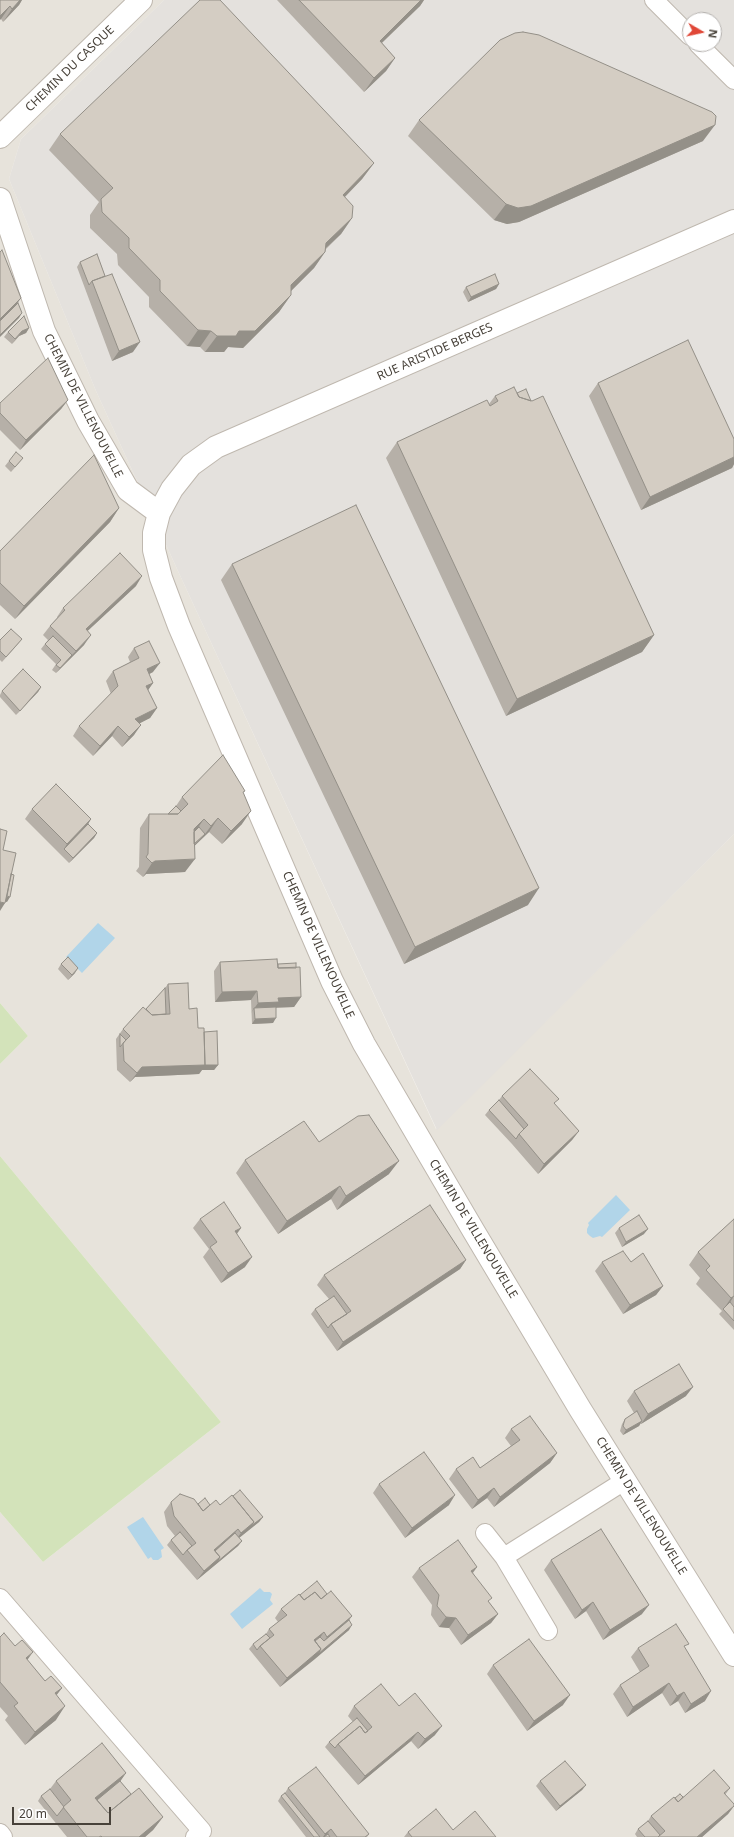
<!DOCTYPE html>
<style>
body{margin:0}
#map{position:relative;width:734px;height:1837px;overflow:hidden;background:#f4f1ec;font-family:"Noto Sans",sans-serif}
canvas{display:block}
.north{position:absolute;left:682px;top:12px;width:40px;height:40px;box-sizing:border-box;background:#fff;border:1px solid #b6b3b0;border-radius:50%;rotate:99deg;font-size:11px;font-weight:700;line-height:16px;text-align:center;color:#48423a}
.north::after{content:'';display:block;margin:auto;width:14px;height:18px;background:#e04737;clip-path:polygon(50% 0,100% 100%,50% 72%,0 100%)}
.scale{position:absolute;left:12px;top:1807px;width:99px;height:18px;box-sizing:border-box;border:2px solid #48423a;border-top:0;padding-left:5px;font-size:12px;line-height:14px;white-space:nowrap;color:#48423a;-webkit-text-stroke:3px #fff;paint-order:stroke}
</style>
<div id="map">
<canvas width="734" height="1837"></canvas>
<div class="north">N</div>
<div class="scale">20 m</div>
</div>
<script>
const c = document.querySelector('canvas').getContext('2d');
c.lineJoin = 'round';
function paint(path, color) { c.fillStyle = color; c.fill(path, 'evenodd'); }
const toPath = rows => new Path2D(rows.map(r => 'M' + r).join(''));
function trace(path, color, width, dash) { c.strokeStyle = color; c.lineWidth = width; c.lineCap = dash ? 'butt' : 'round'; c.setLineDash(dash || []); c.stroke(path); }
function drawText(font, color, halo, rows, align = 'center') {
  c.font = font + ' "Noto Sans",sans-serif'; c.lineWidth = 3; c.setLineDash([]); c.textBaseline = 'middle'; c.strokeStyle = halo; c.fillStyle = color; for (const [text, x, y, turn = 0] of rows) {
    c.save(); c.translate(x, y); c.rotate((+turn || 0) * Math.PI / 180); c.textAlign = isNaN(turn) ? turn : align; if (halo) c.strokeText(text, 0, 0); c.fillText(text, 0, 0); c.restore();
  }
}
const residential = toPath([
 [0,0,164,0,21,139,9,179,96,391,183,582,436,1129,734,834,734,1837,0,1837,0,1512,43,1562,221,1422,0,1156,0,1064,28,1036,0,1003]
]);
const industrial = toPath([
 [164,0,734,0,734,834,437,1130,183,582,96,391,9,179,21,139],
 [690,20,714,20,714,44,690,44]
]);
const green = toPath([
 [0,1003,28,1036,0,1064],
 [0,1156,221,1422,43,1562,0,1512]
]);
const water = toPath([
 [98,923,115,938,82,973,66,957],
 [616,1195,630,1210,602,1237,600,1236,593,1238,590,1236,587,1233,587,1229,589,1225,588,1223],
 [143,1517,164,1548,161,1550,162,1557,158,1560,153,1560,151,1557,148,1559,127,1527],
 [260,1588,264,1592,270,1592,272,1594,270,1600,273,1604,242,1629,230,1614]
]);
const service = toPath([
 [654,0,690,36],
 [698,44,734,80],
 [485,1533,504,1557,548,1631],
 [504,1557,626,1480],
 [0,1598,202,1831,195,1837],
 [0,1833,3,1837]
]);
const minor = toPath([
 [0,137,141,0],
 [0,199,44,331,88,421,128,490,159,513,154,533,154,550,161,578,179,626,332,981,364,1044,473,1230,580,1409,734,1655],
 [159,513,172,489,191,465,216,447,734,221]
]);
const wall = toPath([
 [0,0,22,0,19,5,3,22,1,19],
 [277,0,424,0,420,6,382,43,395,58,386,71,364,92],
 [419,120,703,141,519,222,507,224,494,220,408,136],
 [60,134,374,163,362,179,345,197,352,218,341,234,326,249,325,252,314,268,291,291,291,295,279,312,243,348,228,347,224,352,205,352,200,347,187,346,149,307,149,297,118,265,117,254,90,228,90,215,99,202,49,150],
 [97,254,133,352,112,361,77,267,80,262],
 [499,284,496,289,468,302,463,292,466,287],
 [29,328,26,333,19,336,12,344,4,337,8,332],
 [598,383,734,439,734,464,732,468,641,510,589,396],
 [517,393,531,401,654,635,642,652,506,716,386,458,397,442,489,404,495,396],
 [68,400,61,409,20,450,0,430,0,403],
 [23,458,19,463,11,472,5,466,9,461],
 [119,508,110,522,15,619,0,605,0,551],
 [232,564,528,905,404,964,221,580],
 [136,586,87,631,84,645,56,673,52,670,56,664,41,649,48,640,43,635,50,626,57,618,57,617,63,608],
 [22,639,18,644,2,662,0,660,0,640],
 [134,648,153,672,149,674,153,683,148,690,157,708,150,718,139,723,134,735,122,747,112,736,93,756,73,736,79,726,111,694,106,681,113,671,130,662,128,657],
 [41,687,38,692,16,715,0,697,0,695,2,691],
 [243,793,242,824,222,844,209,832,194,846,185,872,146,874,143,877,136,871,139,867,140,828,149,814,168,814,176,806,182,797],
 [32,809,91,819,88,824,97,833,94,838,69,863,25,819],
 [220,962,278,964,296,968,301,997,294,1007,276,1008,273,1023,252,1024,251,1000,215,1002,214,971],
 [61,964,75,973,68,980,58,969],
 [168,984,189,1009,198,1028,204,1032,218,1065,214,1070,202,1070,199,1074,135,1077,130,1082,117,1070,116,1039,123,1029,146,1009,165,988],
 [502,1096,555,1105,579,1131,572,1140,538,1174,512,1144,485,1115,489,1110,499,1100],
 [319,1142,389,1174,337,1210,331,1199,278,1234,236,1173,245,1160],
 [200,1219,241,1228,237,1234,245,1267,221,1283,203,1257,209,1249,193,1228],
 [734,1219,734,1330,719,1314,722,1311,696,1284,700,1278,689,1265,698,1252],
 [619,1228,644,1234,622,1247,615,1233],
 [466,1260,460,1269,337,1351,311,1314,315,1309,329,1299,317,1285,324,1275],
 [602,1262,631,1262,663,1286,656,1295,623,1314,595,1271],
 [634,1391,686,1396,641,1424,641,1423,639,1426,623,1435,620,1431,622,1424,625,1419,634,1413,627,1401],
 [511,1429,557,1453,550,1463,494,1507,487,1498,472,1509,449,1479,456,1469,480,1468,511,1446,505,1438],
 [379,1484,449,1505,405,1538,373,1493],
 [233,1496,263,1517,259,1522,239,1538,242,1541,238,1546,197,1580,167,1545,171,1540,175,1536,167,1526,164,1512,171,1502,220,1505],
 [551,1560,642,1614,603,1640,586,1611,575,1619,544,1570],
 [477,1567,473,1573,489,1602,498,1614,491,1623,461,1645,449,1628,439,1627,431,1615,432,1605,412,1577,419,1568],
 [327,1594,352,1616,349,1620,349,1630,280,1687,249,1649,253,1644,266,1634,269,1629,278,1622,275,1618,281,1609,300,1595],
 [0,1637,27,1660,45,1681,62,1688,56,1695,56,1720,25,1745,5,1720,8,1716,0,1707],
 [638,1648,685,1648,705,1701,685,1713,678,1701,670,1706,662,1693,627,1717,613,1694,620,1685,640,1672,631,1657],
 [493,1665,563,1705,527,1731,487,1674],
 [354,1706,399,1706,435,1735,418,1749,411,1741,358,1785,325,1747,329,1742,353,1722,348,1716],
 [126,1773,120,1781,131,1794,163,1817,153,1830,145,1837,67,1837,38,1801,41,1796,50,1789,56,1781],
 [540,1781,586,1785,582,1790,556,1811,536,1786],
 [288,1788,369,1834,367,1837,306,1837,278,1801,281,1796,285,1793],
 [730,1788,725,1795,734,1804,734,1806,728,1814,702,1837,637,1837,635,1834,638,1829,648,1821,651,1816,675,1798],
 [453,1830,496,1837,404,1837,408,1832]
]);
const shadedWall = toPath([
 [20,0,22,0,19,5,3,22,12,9],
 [421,0,424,0,420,6,370,54,380,41],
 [10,6,1,19,0,20,0,16],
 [395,58,386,71,364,92,374,78],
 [715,125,703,141,519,222,507,224,494,220,506,204],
 [374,163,362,179,331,211,343,195],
 [352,218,341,234,314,259,326,243],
 [325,252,314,268,280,302,291,285],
 [499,284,496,289,468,302,471,297],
 [291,295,279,312,243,348,228,347,224,352,205,352,217,336],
 [21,298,14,308,0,322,0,319],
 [22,313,19,318,0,337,0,335],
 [29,328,26,333,19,336,12,344,22,331],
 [198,330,211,331,200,347,187,346],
 [140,342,133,352,112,361,119,351],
 [68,400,61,409,20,450,26,440],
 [734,457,734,464,732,468,641,510,650,497],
 [119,508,110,522,15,619,24,606],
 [142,576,136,586,79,639,86,629],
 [91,635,84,645,56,673,60,668,72,655,76,651],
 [654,635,642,652,506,716,517,699],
 [160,663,153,672,140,679,147,669],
 [153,683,146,693,146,686],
 [41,687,38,692,16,715,20,711],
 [157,708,150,718,129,729,135,719],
 [141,725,134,735,122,747,129,737],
 [118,726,112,736,93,756,100,746],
 [251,811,242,824,222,844,231,831],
 [218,818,209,832,185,855,189,850,205,834,211,826],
 [91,819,85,829,64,849,67,844],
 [204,819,195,832,188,838,194,829],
 [97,833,94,838,69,863,73,858],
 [195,859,185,872,146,874,143,877,152,863,155,861],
 [539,888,528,905,404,964,415,947],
 [5,896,10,897,7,902,1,901],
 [0,902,5,903,0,911],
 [78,968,75,973,68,980,72,975],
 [257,991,251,1000,215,1002,222,992],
 [301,997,294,1007,254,1008,251,1013,258,1003,278,998],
 [276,1018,273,1023,252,1024,255,1019],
 [205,1065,218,1065,214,1070,202,1070,199,1074,135,1077,130,1082,137,1073,142,1067],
 [579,1131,572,1140,538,1174,544,1164],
 [399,1161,389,1174,337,1210,346,1196],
 [340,1186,331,1199,278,1234,287,1221],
 [241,1228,234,1237,235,1231],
 [648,1229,644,1234,622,1247,626,1242],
 [252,1257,245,1267,221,1283,228,1273],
 [466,1260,460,1269,337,1351,343,1342],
 [663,1286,656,1295,623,1314,630,1305],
 [734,1296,727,1307,723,1310,731,1298],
 [693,1387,686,1396,641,1424,648,1414],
 [642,1421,639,1426,623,1435,626,1430],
 [557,1453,550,1463,494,1507,500,1497],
 [494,1488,487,1498,472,1509,478,1500],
 [455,1495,449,1505,405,1538,412,1528],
 [263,1517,259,1522,234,1542,241,1533,254,1522],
 [238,1529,231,1538,211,1554,214,1550],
 [242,1541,238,1546,197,1580,204,1571,220,1557],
 [477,1567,470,1576,471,1571],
 [593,1602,586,1611,575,1619,582,1610],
 [649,1605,642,1614,603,1640,610,1630],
 [498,1614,491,1623,461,1645,468,1635],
 [352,1616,345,1625,320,1646,327,1637],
 [446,1617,456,1618,449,1628,439,1627],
 [352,1625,349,1630,315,1659,318,1654],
 [324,1632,317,1642,312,1646,314,1640],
 [321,1649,315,1659,280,1687,287,1678],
 [33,1652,23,1666,26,1658],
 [669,1683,662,1693,627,1717,633,1707],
 [62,1688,52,1701,55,1693],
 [711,1691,705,1701,685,1713,691,1704],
 [684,1692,678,1701,670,1706,677,1696],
 [570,1695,563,1705,527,1731,534,1721],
 [65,1706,56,1720,25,1745,35,1732],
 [442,1726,435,1735,418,1749,425,1739],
 [418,1732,411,1741,358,1785,365,1776],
 [126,1773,117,1786,89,1806,95,1798],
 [586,1785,582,1790,556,1811,560,1806],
 [734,1806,728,1814,702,1837,697,1837],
 [163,1817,153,1830,145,1837,139,1837],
 [331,1829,325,1837,323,1837,325,1834]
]);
const building = toPath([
 [0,0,20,0,12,9,10,6,0,16,0,0],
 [200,0,220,0,374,163,343,195,353,206,352,218,326,243,325,252,291,285,291,295,255,331,239,331,236,336,217,336,211,331,198,330,160,291,160,280,129,248,129,238,102,212,101,199,113,188,60,134,200,0],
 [299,0,421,0,380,41,395,58,374,78,299,0],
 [523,32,539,35,712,112,716,116,715,125,531,206,518,208,506,204,419,120,500,40,515,33,523,32],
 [2,250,21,298,0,319,0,252,2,250],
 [97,254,105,276,92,281,89,285,80,262,97,254],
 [112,274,140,342,119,351,92,281,112,274],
 [495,274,499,284,471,297,466,287,495,274],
 [18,303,22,313,0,335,0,321,18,303],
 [24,316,29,328,22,331,15,339,8,332,24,316],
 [688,340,734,439,734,457,650,497,598,383,688,340],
 [48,358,68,400,26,440,0,413,0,403,48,358],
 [514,387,519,397,532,401,543,396,654,635,517,699,397,442,487,400,490,406,498,401,495,396,514,387],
 [526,389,531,401,519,397,517,393,526,389],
 [16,452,23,458,15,467,9,461,16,452],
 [94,455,119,508,24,606,0,583,0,551,94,455],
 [356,505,539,888,415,947,232,564,356,505],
 [120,553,142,576,86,629,91,635,76,651,50,626,65,610,63,608,120,553],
 [11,629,22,639,6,657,0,651,0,640,11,629],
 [53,636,72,655,60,668,56,665,61,660,45,644,53,636],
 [149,641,160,663,147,669,153,683,146,686,157,708,135,719,141,725,129,737,118,726,100,746,79,726,118,686,113,671,139,658,134,648,149,641],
 [23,669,41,687,20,711,2,691,23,669],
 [223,755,245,791,243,792,251,811,231,831,218,818,211,826,204,819,194,829,195,859,155,861,152,863,146,857,148,854,149,814,178,814,188,804,182,797,223,755],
 [56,784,91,819,67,844,32,809,56,784],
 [176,806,181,811,178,814,168,814,176,806],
 [88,824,97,833,73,858,64,849,88,824],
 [199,827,205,834,194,844,194,832,199,827],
 [0,829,7,831,3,850,16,853,5,903,0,902,0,829],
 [11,874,14,875,10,897,7,896,11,874],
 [68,957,78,968,72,975,61,964,68,957],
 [277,959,278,968,300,967,301,997,278,998,279,1002,258,1003,257,991,222,992,220,962,277,959],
 [296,963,296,968,278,968,278,964,296,963],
 [188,983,189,1009,197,1008,198,1028,204,1028,205,1065,142,1067,137,1073,124,1061,123,1043,130,1036,123,1029,143,1007,152,1015,170,1014,168,984,188,983],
 [165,988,166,1014,152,1015,146,1009,165,988],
 [276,1007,276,1018,255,1019,254,1008,276,1007],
 [217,1031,218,1065,205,1065,204,1032,217,1031],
 [120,1034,126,1040,120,1047,120,1034],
 [530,1069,559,1099,554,1103,579,1131,544,1164,519,1134,528,1125,502,1096,530,1069],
 [499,1100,524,1129,519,1134,516,1139,489,1110,499,1100],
 [369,1115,399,1161,346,1196,340,1186,287,1221,245,1160,304,1121,319,1142,358,1116,369,1115],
 [224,1202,241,1228,235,1231,252,1257,228,1273,210,1247,217,1242,200,1219,224,1202],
 [430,1205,466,1260,343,1342,331,1324,351,1311,324,1275,430,1205],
 [639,1215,648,1229,626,1242,619,1228,639,1215],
 [734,1219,734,1296,731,1298,706,1270,710,1266,698,1252,734,1219],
 [623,1251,631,1262,643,1253,663,1286,630,1305,602,1262,623,1251],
 [334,1296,347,1314,331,1324,328,1328,315,1309,334,1296],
 [730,1302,734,1307,734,1321,723,1309,730,1302],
 [679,1364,693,1387,648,1414,634,1391,679,1364],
 [637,1411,642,1421,626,1430,623,1426,625,1419,637,1411],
 [530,1416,557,1453,500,1497,494,1488,478,1500,456,1469,473,1457,480,1468,520,1440,511,1429,530,1416],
 [424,1452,455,1495,412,1528,379,1484,424,1452],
 [240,1490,263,1517,251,1526,254,1522,233,1496,240,1490],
 [180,1494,194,1499,203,1511,216,1500,220,1505,232,1495,254,1522,241,1533,238,1529,214,1550,220,1557,204,1571,187,1550,196,1543,174,1516,171,1502,180,1494],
 [205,1498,210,1505,203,1511,198,1504,205,1498],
 [601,1529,649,1605,610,1630,593,1602,582,1610,551,1560,601,1529],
 [180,1532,192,1546,187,1550,183,1555,171,1540,180,1532],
 [235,1533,242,1541,217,1562,220,1557,215,1551,235,1533],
 [458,1540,477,1567,471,1571,492,1598,488,1601,498,1614,468,1635,456,1618,446,1617,437,1606,439,1595,419,1568,458,1540],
 [317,1581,327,1594,321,1599,315,1592,304,1600,300,1595,317,1581],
 [331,1591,352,1616,327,1637,324,1632,314,1640,321,1649,287,1678,260,1646,274,1635,269,1629,287,1615,281,1609,299,1594,304,1600,315,1592,321,1599,331,1591],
 [349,1620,352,1625,318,1654,321,1649,315,1641,320,1637,324,1641,349,1620],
 [676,1624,689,1644,684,1646,711,1691,691,1704,684,1692,677,1696,669,1683,633,1707,620,1685,649,1666,638,1648,676,1624],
 [4,1633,15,1646,22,1640,33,1652,26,1658,45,1681,51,1676,62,1688,55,1693,65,1706,35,1732,14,1706,18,1703,0,1682,0,1637,4,1633],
 [266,1634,270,1638,260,1646,257,1650,253,1644,266,1634],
 [529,1639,570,1695,534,1721,493,1665,529,1639],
 [381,1684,399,1706,415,1693,442,1726,425,1739,418,1732,365,1776,338,1744,360,1726,365,1733,372,1727,354,1706,381,1684],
 [357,1718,368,1731,365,1733,360,1726,338,1744,335,1748,329,1742,357,1718],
 [102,1743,126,1773,95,1798,108,1813,139,1788,163,1817,139,1837,102,1837,101,1836,99,1837,87,1837,63,1807,71,1800,56,1781,102,1743],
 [565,1761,586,1785,560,1806,540,1781,565,1761],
 [316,1767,369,1834,365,1837,337,1837,331,1829,325,1834,288,1788,316,1767],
 [714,1770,730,1788,724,1793,734,1804,734,1806,697,1837,658,1837,665,1831,651,1816,674,1797,678,1802,714,1770],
 [120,1781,131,1794,108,1813,97,1800,120,1781],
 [50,1789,64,1807,57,1816,41,1796,50,1789],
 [285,1793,320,1837,314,1837,281,1796,285,1793],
 [680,1794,683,1797,678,1802,675,1798,680,1794],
 [436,1809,453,1830,475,1811,496,1837,412,1837,408,1832,436,1809],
 [648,1821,660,1835,658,1837,645,1837,638,1829,648,1821],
 [328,1834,330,1837,324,1837,328,1834]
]);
const streetNames = [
 ["CHEMIN DU CASQUE",70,69,-44],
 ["RUE ARISTIDE BERGES",435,352,-24],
 ["CHEMIN DE VILLENOUVELLE",83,406,63],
 ["CHEMIN DE VILLENOUVELLE",318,945,66],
 ["CHEMIN DE VILLENOUVELLE",473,1229,59],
 ["CHEMIN DE VILLENOUVELLE",641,1506,58]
];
paint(residential, '#e7e3db');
paint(industrial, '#e4e1dd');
paint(green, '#d3e3ba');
paint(water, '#b1d5e9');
trace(service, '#bfb8af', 20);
trace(minor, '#bfb8af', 24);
trace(service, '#fff', 18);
trace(minor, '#fff', 22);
paint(wall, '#b6b0a8');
paint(shadedWall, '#949088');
paint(building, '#d4cdc3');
trace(building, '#949088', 1);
drawText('12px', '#48423a', '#fff', streetNames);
</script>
